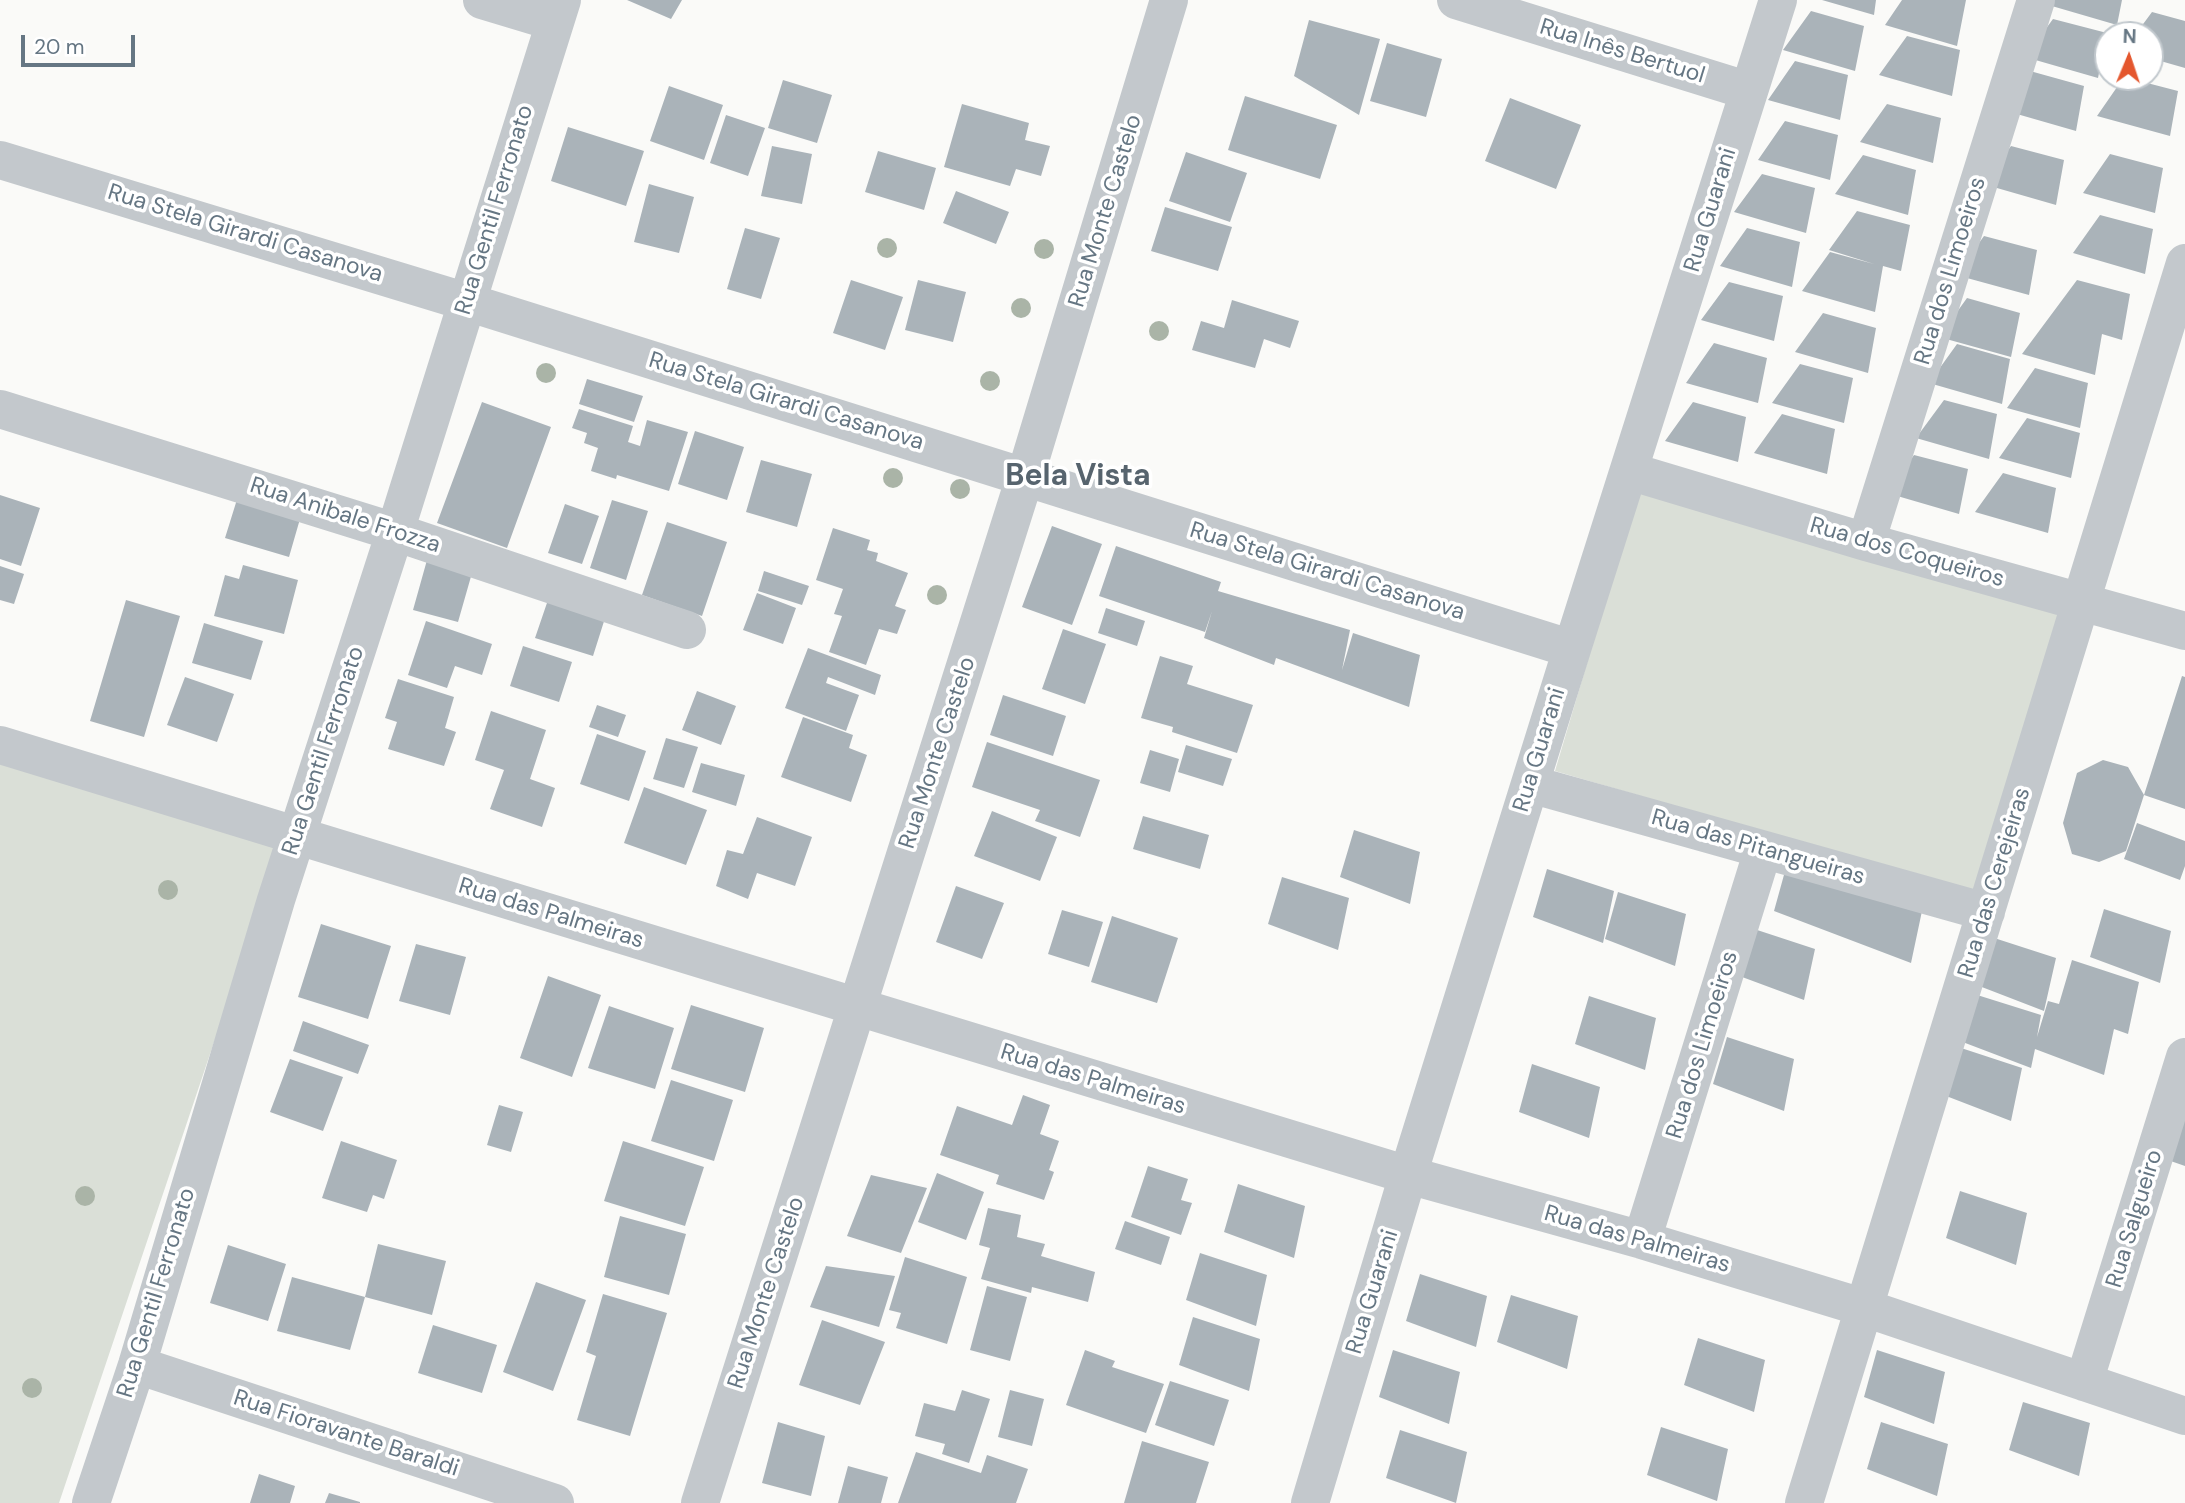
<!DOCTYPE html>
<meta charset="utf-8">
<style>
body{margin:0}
#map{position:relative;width:2185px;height:1503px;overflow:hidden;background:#fafaf8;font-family:"DM Sans",sans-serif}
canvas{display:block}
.north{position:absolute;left:2094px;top:21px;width:70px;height:70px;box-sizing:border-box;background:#fff;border:2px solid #c1c8cd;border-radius:50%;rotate:2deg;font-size:19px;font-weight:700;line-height:28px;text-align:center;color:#657683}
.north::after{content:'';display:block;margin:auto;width:24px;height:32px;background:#e4572e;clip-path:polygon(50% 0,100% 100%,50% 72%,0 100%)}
.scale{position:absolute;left:21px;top:35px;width:114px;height:32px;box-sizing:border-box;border:4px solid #657683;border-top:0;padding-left:9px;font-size:21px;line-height:24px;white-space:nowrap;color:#657683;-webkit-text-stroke:5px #fff;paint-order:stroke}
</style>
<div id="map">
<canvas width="2185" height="1503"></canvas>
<div class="north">N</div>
<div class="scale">20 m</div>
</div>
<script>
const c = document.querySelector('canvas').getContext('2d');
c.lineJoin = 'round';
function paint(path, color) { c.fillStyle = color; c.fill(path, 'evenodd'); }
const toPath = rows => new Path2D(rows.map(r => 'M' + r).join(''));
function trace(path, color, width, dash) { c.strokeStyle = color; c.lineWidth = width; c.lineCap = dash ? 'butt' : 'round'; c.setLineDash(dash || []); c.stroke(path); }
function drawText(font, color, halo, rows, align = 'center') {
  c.font = font + ' "DM Sans",sans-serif'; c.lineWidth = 7; c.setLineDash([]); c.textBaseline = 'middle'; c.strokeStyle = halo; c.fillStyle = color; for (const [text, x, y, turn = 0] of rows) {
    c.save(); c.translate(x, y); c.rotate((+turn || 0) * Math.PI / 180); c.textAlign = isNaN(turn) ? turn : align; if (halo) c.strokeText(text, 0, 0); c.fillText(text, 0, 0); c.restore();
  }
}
const green = toPath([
 [1638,491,2059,615,1976,894,1555,771],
 [0,757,282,840,59,1503,0,1503]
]);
const building = toPath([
 [627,0,682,0,671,19],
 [1822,0,1876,0,1874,15],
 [1902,0,1966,0,1957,46,1885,25],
 [2048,0,2122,0,2117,25,2045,4],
 [1811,11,1864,26,1855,71,1783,50],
 [2152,12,2185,21,2185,68,2150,58,2150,35,2135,35],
 [2053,19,2107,33,2098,78,2025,57],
 [1309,20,1380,39,1359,115,1294,76],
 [1907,36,1960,50,1952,96,1879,75],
 [1387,43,1442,59,1426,117,1370,101],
 [1795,61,1848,75,1840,120,1768,100],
 [2030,71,2084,86,2076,131,2003,110],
 [2124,77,2178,91,2170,136,2097,116],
 [783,80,832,95,817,143,768,128],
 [669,86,723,105,704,160,650,141],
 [1245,96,1337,125,1320,179,1228,150],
 [1510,98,1581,125,1556,189,1485,161],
 [962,104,1029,123,1025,140,1050,146,1041,176,1016,169,1010,186,944,167],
 [1887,104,1941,118,1933,163,1860,142],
 [726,115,765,128,748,176,710,163],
 [1785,121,1838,135,1830,180,1758,160],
 [568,127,644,151,626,206,551,181],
 [772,146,812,154,802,204,761,196],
 [2011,146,2064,160,2056,205,1983,184],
 [878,151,936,168,924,210,865,192],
 [1186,152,1247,173,1230,222,1169,201],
 [2110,154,2163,168,2155,213,2083,193],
 [1863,155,1916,170,1908,215,1835,194],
 [1762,174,1815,188,1806,233,1734,212],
 [649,184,694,197,679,253,634,242],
 [956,191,1009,212,996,244,943,223],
 [1165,207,1232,227,1218,271,1151,251],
 [1857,211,1910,225,1901,271,1883,266,1875,312,1802,291,1830,252,1874,264,1829,250],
 [2100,215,2153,229,2145,274,2073,253],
 [745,228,780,238,761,299,727,289],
 [1747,228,1800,242,1792,287,1720,266],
 [1984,236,2037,250,2029,295,1956,275],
 [851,280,903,297,885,350,833,333],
 [918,280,966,292,953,342,905,330],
 [2077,280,2130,294,2122,340,2102,334,2095,375,2022,354],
 [1729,282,1783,296,1774,341,1701,320],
 [1967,298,2020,313,2011,357,1939,337],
 [1232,300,1299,321,1290,348,1264,339,1255,368,1192,350,1201,321,1224,328],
 [1823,313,1876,328,1868,373,1795,352],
 [1714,343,1767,358,1758,403,1686,383],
 [1957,344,2010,359,2002,404,1929,383],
 [1800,364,1853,378,1844,423,1772,403],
 [2035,368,2088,383,2080,428,2007,408],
 [587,379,643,396,634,422,579,404],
 [1944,400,1997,414,1989,459,1916,438],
 [482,402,551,427,507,548,437,523],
 [1693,402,1746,417,1738,462,1665,441],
 [579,409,633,426,628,442,640,446,647,420,688,432,669,491,617,475,616,479,591,471,598,448,584,443,587,433,572,428],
 [1782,414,1835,429,1827,474,1754,453],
 [2027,418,2080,433,2071,478,1999,458],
 [695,431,744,447,727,500,678,484],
 [1914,455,1968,469,1959,514,1887,493],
 [761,460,812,474,797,527,746,512],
 [2003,473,2056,488,2048,533,1975,512],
 [239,493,302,512,289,557,225,538],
 [0,495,40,508,21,566,0,559],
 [612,500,648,511,626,580,590,568],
 [565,504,599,516,582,564,548,553],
 [667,522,727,542,702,616,642,595],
 [1052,526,1102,544,1072,625,1022,607],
 [833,528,870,540,867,550,878,553,876,561,908,573,895,606,906,610,897,634,879,629,866,665,829,652,842,616,834,614,843,589,816,580],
 [1116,546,1221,582,1218,591,1350,630,1342,670,1353,633,1420,655,1409,707,1276,658,1274,665,1204,638,1212,611,1205,632,1099,596],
 [427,560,472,573,458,622,413,610],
 [243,565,298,580,284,634,214,616,225,575,239,579],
 [0,566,24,574,14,604,0,600],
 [764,571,809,586,802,605,758,591],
 [757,593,796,608,783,644,743,630],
 [549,597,606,615,593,656,535,638],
 [126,600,180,616,144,737,90,721],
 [1106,608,1145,621,1137,646,1098,633],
 [426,621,492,644,482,675,455,666,447,688,408,675],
 [204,623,263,641,251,680,192,663],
 [1063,629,1106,644,1085,704,1042,689],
 [523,646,572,662,559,702,510,686],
 [808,648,881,675,875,695,828,677,826,683,859,695,846,731,785,708],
 [1160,656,1193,666,1187,684,1253,705,1237,753,1172,732,1173,727,1141,718],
 [2182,676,2185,677,2185,809,2144,795,2126,851,2099,862,2072,854,2063,823,2077,773,2103,760,2128,767,2144,795],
 [185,677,234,694,217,742,167,725],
 [398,679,454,697,445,728,456,732,444,766,388,749,397,722,385,718],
 [697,691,736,706,721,745,682,730],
 [1003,695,1066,716,1053,756,990,735],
 [597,705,626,715,618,737,589,727],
 [491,711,546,730,530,779,555,788,542,827,490,809,504,770,475,760],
 [803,717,853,735,849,748,867,755,851,802,781,777],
 [597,734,646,751,629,801,580,784],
 [666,738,698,747,684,788,653,779],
 [987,742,1100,780,1080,837,1035,821,1040,810,972,787],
 [1186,745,1232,759,1223,786,1178,772],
 [1150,750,1179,759,1170,792,1140,783],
 [701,763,745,775,736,806,692,792],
 [644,787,707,810,686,865,624,843],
 [992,811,1057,837,1040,881,974,856],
 [1143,816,1209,835,1200,869,1133,849],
 [757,817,812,837,795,886,757,873,748,899,716,886,727,850,743,854],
 [2137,823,2185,841,2185,866,2180,880,2124,859],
 [1354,830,1420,852,1410,904,1340,877],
 [1787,864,1922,911,1911,963,1774,911],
 [1547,869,1614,891,1603,943,1533,917],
 [1282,877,1349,898,1338,950,1268,924],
 [956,886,1004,903,982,959,936,942],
 [1618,892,1686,914,1675,966,1605,939],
 [2104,909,2171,931,2160,983,2090,957],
 [1062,910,1103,922,1089,967,1048,954],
 [1112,916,1178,938,1157,1003,1091,982],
 [321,924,391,946,368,1019,298,997],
 [1748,927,1815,949,1804,1000,1734,974],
 [1988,936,2056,958,2044,1011,1974,984],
 [416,944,466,957,450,1015,399,1001],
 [2072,960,2139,982,2128,1034,2114,1029,2104,1075,2035,1049,2031,1068,1960,1041,1974,994,2041,1015,2037,1037,2048,1001,2059,1004],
 [548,976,601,995,572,1077,520,1058],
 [1589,996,1656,1018,1645,1070,1575,1044],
 [691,1005,764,1028,745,1092,671,1069],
 [609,1006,674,1028,655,1089,588,1068],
 [303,1021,369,1045,358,1074,293,1051],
 [1727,1037,1794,1059,1784,1111,1713,1084],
 [1955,1046,2022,1068,2011,1121,1941,1094],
 [290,1059,343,1077,323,1131,270,1112],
 [1532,1064,1600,1087,1589,1138,1519,1112],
 [671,1080,733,1100,714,1161,651,1141],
 [1023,1095,1050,1105,1040,1134,1059,1141,1049,1170,1054,1172,1044,1200,996,1184,999,1175,940,1155,957,1106,1012,1125],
 [499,1105,523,1112,511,1152,487,1145],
 [2185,1113,2185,1166,2162,1158],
 [341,1141,397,1160,384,1199,373,1195,367,1212,322,1198],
 [623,1141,704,1167,685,1226,604,1201],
 [1148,1166,1188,1179,1181,1200,1192,1203,1181,1235,1131,1217],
 [937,1173,984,1192,966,1240,918,1222],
 [871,1175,927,1188,901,1253,847,1236],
 [1238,1184,1305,1206,1294,1258,1224,1232],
 [1960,1191,2027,1213,2016,1265,1946,1238],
 [988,1208,1021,1215,1017,1237,1045,1244,1041,1256,1095,1272,1088,1302,1032,1287,1031,1293,981,1279,990,1248,979,1245],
 [620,1216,686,1234,669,1295,604,1277],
 [1125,1221,1170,1237,1161,1265,1115,1249],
 [378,1244,446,1261,432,1315,365,1297,350,1350,277,1331,292,1277,365,1297],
 [228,1245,286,1264,268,1321,210,1303],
 [1200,1253,1267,1275,1256,1326,1186,1300],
 [905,1257,967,1277,947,1344,896,1328,901,1313,889,1310],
 [826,1266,895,1276,879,1327,810,1307],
 [1420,1274,1487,1296,1476,1347,1406,1321],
 [536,1282,586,1300,553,1391,503,1372],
 [987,1286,1027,1297,1010,1361,970,1350],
 [603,1294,667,1313,630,1436,577,1420,596,1356,586,1352],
 [1511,1295,1578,1316,1567,1369,1497,1342],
 [1193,1317,1260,1339,1249,1391,1179,1365],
 [822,1320,885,1342,860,1405,799,1385],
 [433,1325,497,1345,482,1393,418,1373],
 [1698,1338,1765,1360,1754,1412,1684,1385],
 [1085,1350,1115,1361,1112,1367,1164,1384,1146,1433,1066,1405],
 [1393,1350,1460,1372,1449,1424,1379,1397],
 [1877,1350,1945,1372,1934,1424,1864,1397],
 [1170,1381,1229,1400,1214,1446,1155,1425],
 [962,1390,990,1399,969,1463,942,1454,945,1444,915,1436,924,1403,955,1411],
 [1010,1390,1044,1399,1032,1446,998,1437],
 [2023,1402,2090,1423,2079,1476,2009,1450],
 [778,1422,825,1436,811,1496,762,1483],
 [1881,1422,1948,1444,1937,1496,1867,1469],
 [1661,1427,1728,1449,1717,1501,1647,1475],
 [1400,1430,1467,1452,1456,1503,1386,1478],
 [1142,1441,1209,1462,1196,1503,1124,1503],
 [916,1452,981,1473,987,1455,1028,1469,1016,1503,898,1503],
 [848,1466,888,1477,881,1503,838,1503],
 [259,1474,295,1486,290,1503,250,1503],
 [329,1493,360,1502,360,1503,325,1503]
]);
const minor = toPath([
 [482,0,555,22],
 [1456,0,1749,91],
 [0,160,467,302,1572,649],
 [0,409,395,532,687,630],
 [1629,471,1866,542,2185,631],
 [1866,542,2036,0],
 [0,745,1408,1175,1642,1240,1865,1308,2185,1416],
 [1530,784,1986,912],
 [1642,1240,1763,850],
 [137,1365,555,1503],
 [2084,1382,2185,1057],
 [91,1503,137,1365,276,900,395,532,562,0],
 [700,1503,1025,477,1169,0],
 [1310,1503,1408,1175,1572,649,1778,0],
 [1804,1503,2185,263]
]);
const trees = [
 [887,248],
 [1044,249],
 [1021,308],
 [1159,331],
 [546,373],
 [990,381],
 [893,478],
 [960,489],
 [937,595],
 [168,890],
 [85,1196],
 [32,1388]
];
const streetNames = [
 ["Rua Inês Bertuol",1622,52,17],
 ["Rua Gentil Ferronato",495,210,-73],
 ["Rua Guarani",1711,210,-73],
 ["Rua Monte Castelo",1106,211,-73],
 ["Rua Stela Girardi Casanova",245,234,17],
 ["Rua dos Limoeiros",1951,271,-73],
 ["Rua Stela Girardi Casanova",786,402,17],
 ["Rua Anibale Frozza",345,516,18],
 ["Rua dos Coqueiros",1907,553,16],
 ["Rua Stela Girardi Casanova",1327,572,17],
 ["Rua Guarani",1540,750,-73],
 ["Rua Gentil Ferronato",324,751,-72],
 ["Rua Monte Castelo",938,753,-72],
 ["Rua das Pitangueiras",1758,848,16],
 ["Rua das Cerejeiras",1995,883,-73],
 ["Rua das Palmeiras",551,914,17],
 ["Rua dos Limoeiros",1703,1045,-73],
 ["Rua das Palmeiras",1093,1080,17],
 ["Rua Salgueiro",2135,1219,-73],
 ["Rua das Palmeiras",1637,1240,16],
 ["Rua Guarani",1373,1292,-73],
 ["Rua Gentil Ferronato",157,1293,-73],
 ["Rua Monte Castelo",767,1293,-72],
 ["Rua Fioravante Baraldi",346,1434,18]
];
const districtNames = [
 ["Bela Vista",1078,477]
];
paint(green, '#dadfd7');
paint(building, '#aab3b9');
trace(minor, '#c3c8cc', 38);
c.fillStyle = '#aab4a7';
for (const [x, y] of trees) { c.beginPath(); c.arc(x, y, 10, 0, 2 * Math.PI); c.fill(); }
drawText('23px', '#657683', '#fff', streetNames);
drawText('bold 30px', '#57646e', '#fff', districtNames);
</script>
